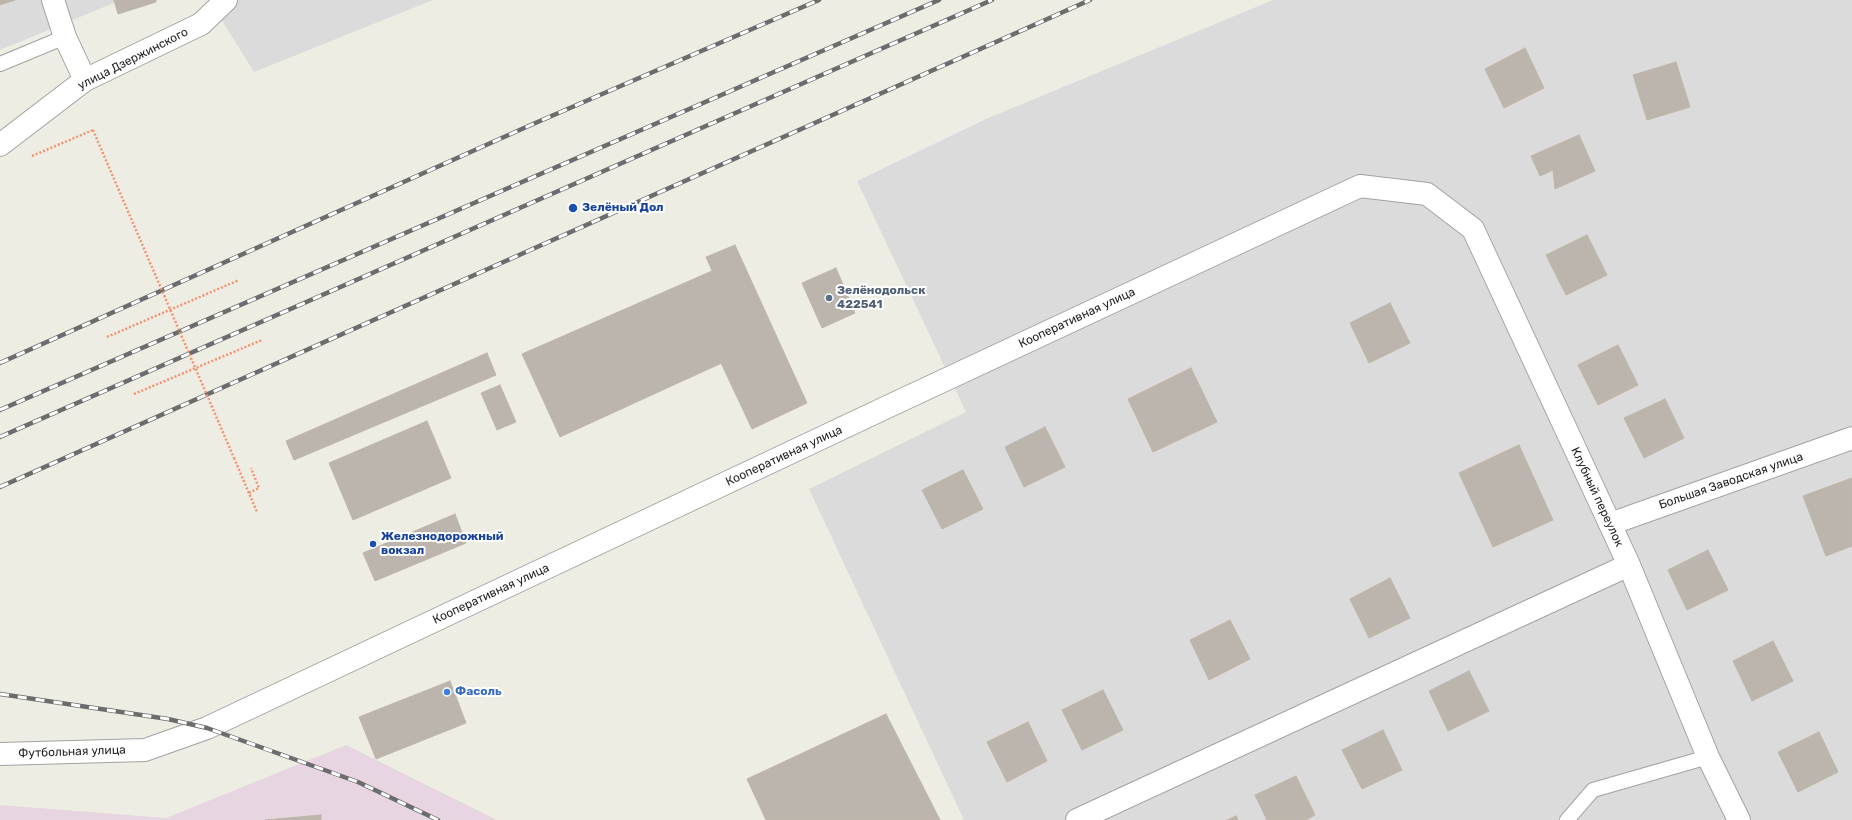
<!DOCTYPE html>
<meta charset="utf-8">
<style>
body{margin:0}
canvas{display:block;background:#eeede4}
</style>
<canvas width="1852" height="820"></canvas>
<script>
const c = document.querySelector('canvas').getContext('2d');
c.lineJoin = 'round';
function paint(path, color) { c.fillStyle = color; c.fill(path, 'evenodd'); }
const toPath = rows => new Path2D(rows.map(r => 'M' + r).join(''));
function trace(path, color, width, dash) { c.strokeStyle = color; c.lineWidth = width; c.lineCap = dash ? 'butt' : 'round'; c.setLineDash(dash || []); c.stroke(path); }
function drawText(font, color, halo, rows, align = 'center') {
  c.font = font + ' Rubik,sans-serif'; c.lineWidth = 4; c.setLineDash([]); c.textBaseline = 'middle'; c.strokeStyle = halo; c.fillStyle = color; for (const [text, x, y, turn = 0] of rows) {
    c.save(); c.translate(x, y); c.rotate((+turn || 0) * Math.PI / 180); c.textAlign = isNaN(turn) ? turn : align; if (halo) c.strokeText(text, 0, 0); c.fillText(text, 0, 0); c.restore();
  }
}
const residential = toPath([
 [0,0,121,0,0,50],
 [209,0,433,0,254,72],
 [1273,0,1852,0,1852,820,964,820,809,489,966,412,857,181,986,119]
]);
const industrial = toPath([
 [346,745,497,820,0,820,0,805,166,818]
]);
const building = toPath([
 [0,0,15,0,0,5,0,0],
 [114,0,156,0,156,2,118,14,114,0],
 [1525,48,1544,88,1504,108,1485,69,1525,48],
 [1676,62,1690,107,1647,120,1633,75,1676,62],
 [1579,135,1595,171,1555,189,1553,170,1540,176,1531,156,1579,135],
 [1587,235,1607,275,1566,295,1546,255,1587,235],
 [735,245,807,403,752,429,721,363,748,351,706,257,735,245],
 [836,268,855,313,822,328,802,283,836,268],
 [712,271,748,351,560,437,522,354,712,271],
 [1390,303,1410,343,1369,363,1350,323,1390,303],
 [1618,345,1638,385,1598,405,1578,365,1618,345],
 [487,353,496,375,294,460,286,441,487,353],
 [1191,368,1217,422,1153,452,1128,399,1191,368],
 [500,385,516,422,497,430,481,393,500,385],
 [1665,399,1684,438,1644,458,1624,418,1665,399],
 [427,421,451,478,353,520,329,463,427,421],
 [1045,427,1065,467,1024,487,1005,447,1045,427],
 [1519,445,1553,520,1493,547,1459,473,1519,445],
 [963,470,983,509,942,529,922,490,963,470],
 [1852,478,1852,546,1826,556,1803,496,1852,478],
 [455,514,466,543,375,581,363,553,455,514],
 [1708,550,1728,590,1687,610,1668,570,1708,550],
 [1390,578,1410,618,1369,638,1350,599,1390,578],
 [1230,620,1250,659,1209,680,1190,640,1230,620],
 [1773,641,1793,681,1752,701,1733,661,1773,641],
 [1469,671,1489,711,1448,731,1429,691,1469,671],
 [450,681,466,723,376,759,359,717,450,681],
 [1103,690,1123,730,1082,750,1062,710,1103,690],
 [886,714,940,820,766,820,747,779,886,714],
 [1028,722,1047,761,1007,782,987,742,1028,722],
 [1383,730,1402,770,1362,789,1342,750,1383,730],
 [1819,732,1838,772,1798,792,1778,752,1819,732],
 [1296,776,1315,815,1306,820,1267,820,1255,795,1296,776],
 [321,815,321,820,265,820,321,815],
 [1236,816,1238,820,1227,820,1236,816]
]);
const path = toPath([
 [32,156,93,130],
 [107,337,239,280],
 [134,394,262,340],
 [234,458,257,512],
 [249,493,259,488,251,468]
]);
const service = toPath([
 [0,64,65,37],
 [1567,820,1593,790,1708,757]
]);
const minor = toPath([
 [53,0,65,37,85,80],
 [0,145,85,80,201,24,226,0],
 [1610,524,1629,565,1708,757,1739,820],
 [1077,820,1629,565]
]);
const tertiary = toPath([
 [0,754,145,750,207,728,887,407,1360,186,1427,194,1473,229,1610,524,1852,438]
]);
const rail = toPath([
 [0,363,533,124,819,0],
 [0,410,939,0],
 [0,437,992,0],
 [0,487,1090,0],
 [0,694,168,719,207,728,358,782,438,820]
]);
const pathBridge = toPath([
 [93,130,234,458]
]);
const markers = [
 [573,208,5,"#1a4fb4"],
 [829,298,4,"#5c6f8a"],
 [373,544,4,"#1a4fb4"],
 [447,692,4,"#3f7fe0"]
];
const streetNames = [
 ["улица Дзержинского",133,59,-27],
 ["Кооперативная улица",1077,318,-25],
 ["Кооперативная улица",784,456,-25],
 ["Большая Заводская улица",1731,481,-19],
 ["Клубный переулок",1597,497,65],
 ["Кооперативная улица",491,594,-25],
 ["Футбольная улица",72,752,-2]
];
const transitNames = [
 ["Зелёный Дол",582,208],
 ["Железнодорожный",381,537],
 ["вокзал",381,551]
];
const serviceNames = [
 ["Зелёнодольск",837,291],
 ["422541",837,305]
];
const shopNames = [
 ["Фасоль",455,692]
];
paint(residential, '#dcdbdb');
paint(industrial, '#e7d6e1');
paint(building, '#bbb5ad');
trace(building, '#bfb6a7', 1);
trace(service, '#a2a2a2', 16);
trace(minor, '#a2a2a2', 24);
trace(tertiary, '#a2a2a2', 24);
trace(path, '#f4926f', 2.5, [2, 2]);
trace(service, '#fff', 14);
trace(minor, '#fff', 22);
trace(tertiary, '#fff', 22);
trace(rail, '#6c6c6c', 4.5);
trace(rail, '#fff', 3, [9]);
trace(pathBridge, '#f4926f', 2.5, [2, 2]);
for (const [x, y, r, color] of markers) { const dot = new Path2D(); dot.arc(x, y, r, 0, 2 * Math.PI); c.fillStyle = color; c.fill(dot); trace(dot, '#fff', 1.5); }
drawText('12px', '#1e1e1e', '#fff', streetNames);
drawText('bold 12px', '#164399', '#fff', transitNames, 'left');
drawText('bold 12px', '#4e5e75', '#fff', serviceNames, 'left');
drawText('bold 12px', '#366cbe', '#fff', shopNames, 'left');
</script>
